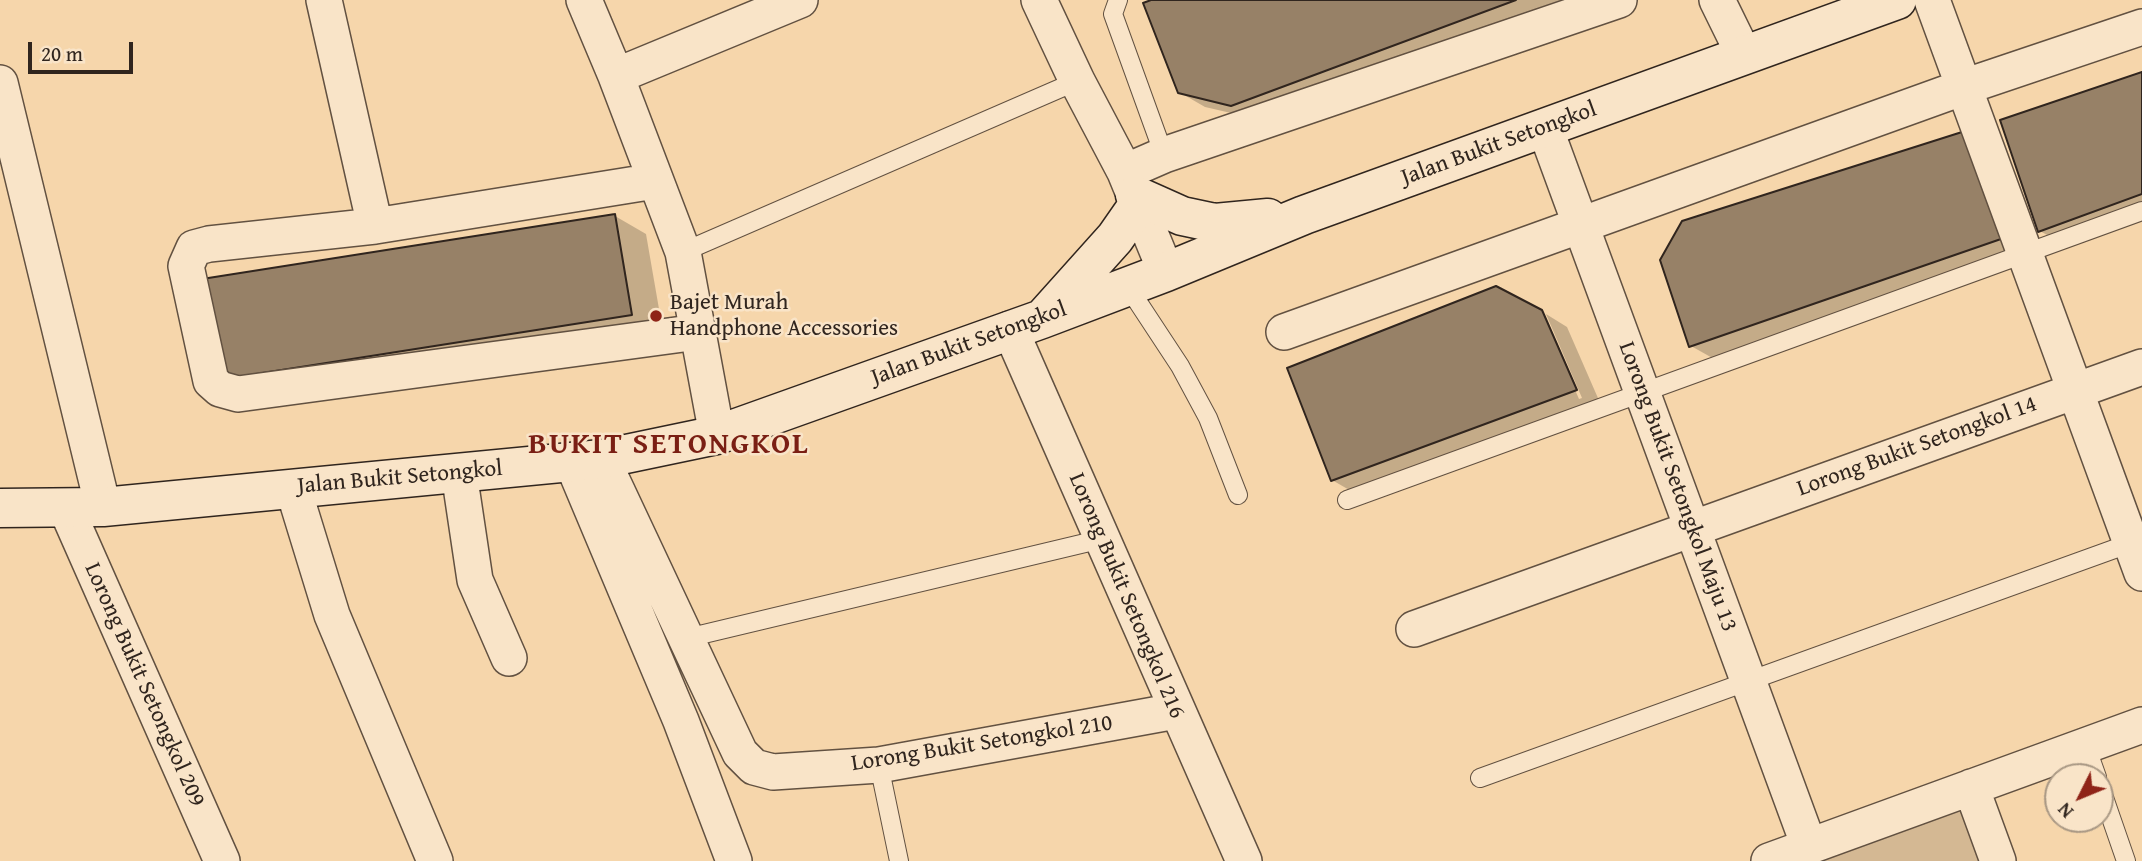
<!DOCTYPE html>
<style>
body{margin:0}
#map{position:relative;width:2142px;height:861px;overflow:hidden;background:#f6d6ab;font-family:"Gentium Book Plus",serif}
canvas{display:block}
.north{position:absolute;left:2044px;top:763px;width:70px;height:70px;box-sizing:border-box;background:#f9e4c8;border:2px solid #a99884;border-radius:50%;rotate:227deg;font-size:19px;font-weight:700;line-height:28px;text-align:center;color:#30251e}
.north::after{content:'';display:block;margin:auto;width:24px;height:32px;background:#8f2418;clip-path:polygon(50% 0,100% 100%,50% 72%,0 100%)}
.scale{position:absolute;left:28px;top:42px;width:105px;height:32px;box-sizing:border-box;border:4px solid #30251e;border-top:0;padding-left:9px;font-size:21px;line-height:24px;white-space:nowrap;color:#30251e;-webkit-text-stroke:5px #f9e4c8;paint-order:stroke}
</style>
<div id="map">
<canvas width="2142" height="861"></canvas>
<div class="north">N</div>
<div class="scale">20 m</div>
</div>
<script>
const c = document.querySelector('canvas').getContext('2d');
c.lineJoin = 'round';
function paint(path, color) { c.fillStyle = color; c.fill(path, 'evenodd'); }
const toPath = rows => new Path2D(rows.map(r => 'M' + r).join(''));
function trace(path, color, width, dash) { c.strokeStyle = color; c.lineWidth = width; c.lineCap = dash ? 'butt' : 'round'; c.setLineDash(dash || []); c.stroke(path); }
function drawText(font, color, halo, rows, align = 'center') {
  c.font = font + ' "Gentium Book Plus",serif'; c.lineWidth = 5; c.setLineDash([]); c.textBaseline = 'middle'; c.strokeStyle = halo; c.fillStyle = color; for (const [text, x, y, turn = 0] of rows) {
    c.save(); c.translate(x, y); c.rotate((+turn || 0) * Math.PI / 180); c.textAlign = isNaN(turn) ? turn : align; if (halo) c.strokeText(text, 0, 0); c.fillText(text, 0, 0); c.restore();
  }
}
const green = toPath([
 [1961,807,1981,861,1816,861]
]);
const shadow = toPath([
 [1156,0,1579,0,1257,119,1205,107,1179,92],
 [2142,74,2142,217,2065,245,2040,231],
 [1962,134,2025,253,1716,360,1691,346],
 [615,216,646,234,663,332,220,379],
 [1541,312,1579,399,1582,398,1546,314,1567,327,1601,405,1358,495,1332,480]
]);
const building = toPath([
 [1151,0,1516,0,1231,106,1178,93,1143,3,1151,0],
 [2142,72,2142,194,2038,232,2000,120,2142,72],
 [1962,132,2001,239,1689,347,1660,260,1682,221,1962,132],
 [615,214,632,315,218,380,202,279,615,214],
 [1496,286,1542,310,1577,390,1331,481,1287,368,1496,286]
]);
const lane = toPath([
 [1118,0,1113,14,1164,155],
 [683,252,1077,81],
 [1128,287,1180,366,1208,418,1238,495],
 [1347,500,2142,211],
 [687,638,1102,539],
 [2086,746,2097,777],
 [879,765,899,861],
 [1480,778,2131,543],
 [2100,786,2126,861]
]);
const street = toPath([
 [324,0,375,226],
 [584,0,616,76,683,252,717,435],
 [1039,0,1077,81,1125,172,1166,272],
 [1717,0,1744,55],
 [1932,0,2142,573],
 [616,76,800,0],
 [0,83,103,507],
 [1545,128,1809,846],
 [1125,172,1164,155,1619,0],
 [655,181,375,226,209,244,194,248,186,266,211,381,220,389,238,394,698,332],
 [1010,329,1244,861],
 [1284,332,1964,87,2142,27],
 [602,459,740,753,754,767,773,772,879,765,1176,711],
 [572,462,681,721,734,861],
 [459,473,475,580,509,658],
 [293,488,332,615,435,861],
 [66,508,222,861],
 [1414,629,2142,367],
 [1971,787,1998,861],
 [1769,861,2142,725]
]);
const secondary = toPath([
 [1135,195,1182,216,1215,223,1268,218],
 [1046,315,1115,238,1138,205],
 [0,508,103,507,602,459,717,435,1042,319,1166,272,1304,215,1897,0]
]);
const markers = [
 [656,316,7,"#8f2418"]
];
const streetNames = [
 ["Jalan Bukit Setongkol",1499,144,-20],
 ["Jalan Bukit Setongkol",969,344,-20],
 ["Lorong Bukit Setongkol 14",1917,447,-20],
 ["Jalan Bukit Setongkol",400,478,-5],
 ["Lorong Bukit Setongkol Maju 13",1677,487,70],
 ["Lorong Bukit Setongkol 216",1126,596,67],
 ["Lorong Bukit Setongkol 209",144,685,66],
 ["Lorong Bukit Setongkol 210",982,744,-9]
];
const poiNames = [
 ["Bajet Murah",670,303],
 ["Handphone Accessories",670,329]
];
const districtNames = [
 ["BUKIT SETONGKOL",669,445]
];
paint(green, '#d4b893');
paint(shadow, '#0003');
paint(building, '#978167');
trace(building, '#30251e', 2);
trace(lane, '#625141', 20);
trace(street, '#625141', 38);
trace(secondary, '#30251e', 41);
trace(lane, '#f9e4c8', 18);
trace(street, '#f9e4c8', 35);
trace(secondary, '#f9e4c8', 38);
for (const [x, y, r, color] of markers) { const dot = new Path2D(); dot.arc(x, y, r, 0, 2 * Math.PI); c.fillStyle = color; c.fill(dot); trace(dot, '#f9e4c8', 2.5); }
drawText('23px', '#30251e', '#f9e4c8', streetNames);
drawText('23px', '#30251e', '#f9e4c8', poiNames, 'left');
c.letterSpacing = '2px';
drawText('bold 30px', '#7a1f14', '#f9e4c8', districtNames);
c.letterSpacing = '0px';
</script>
